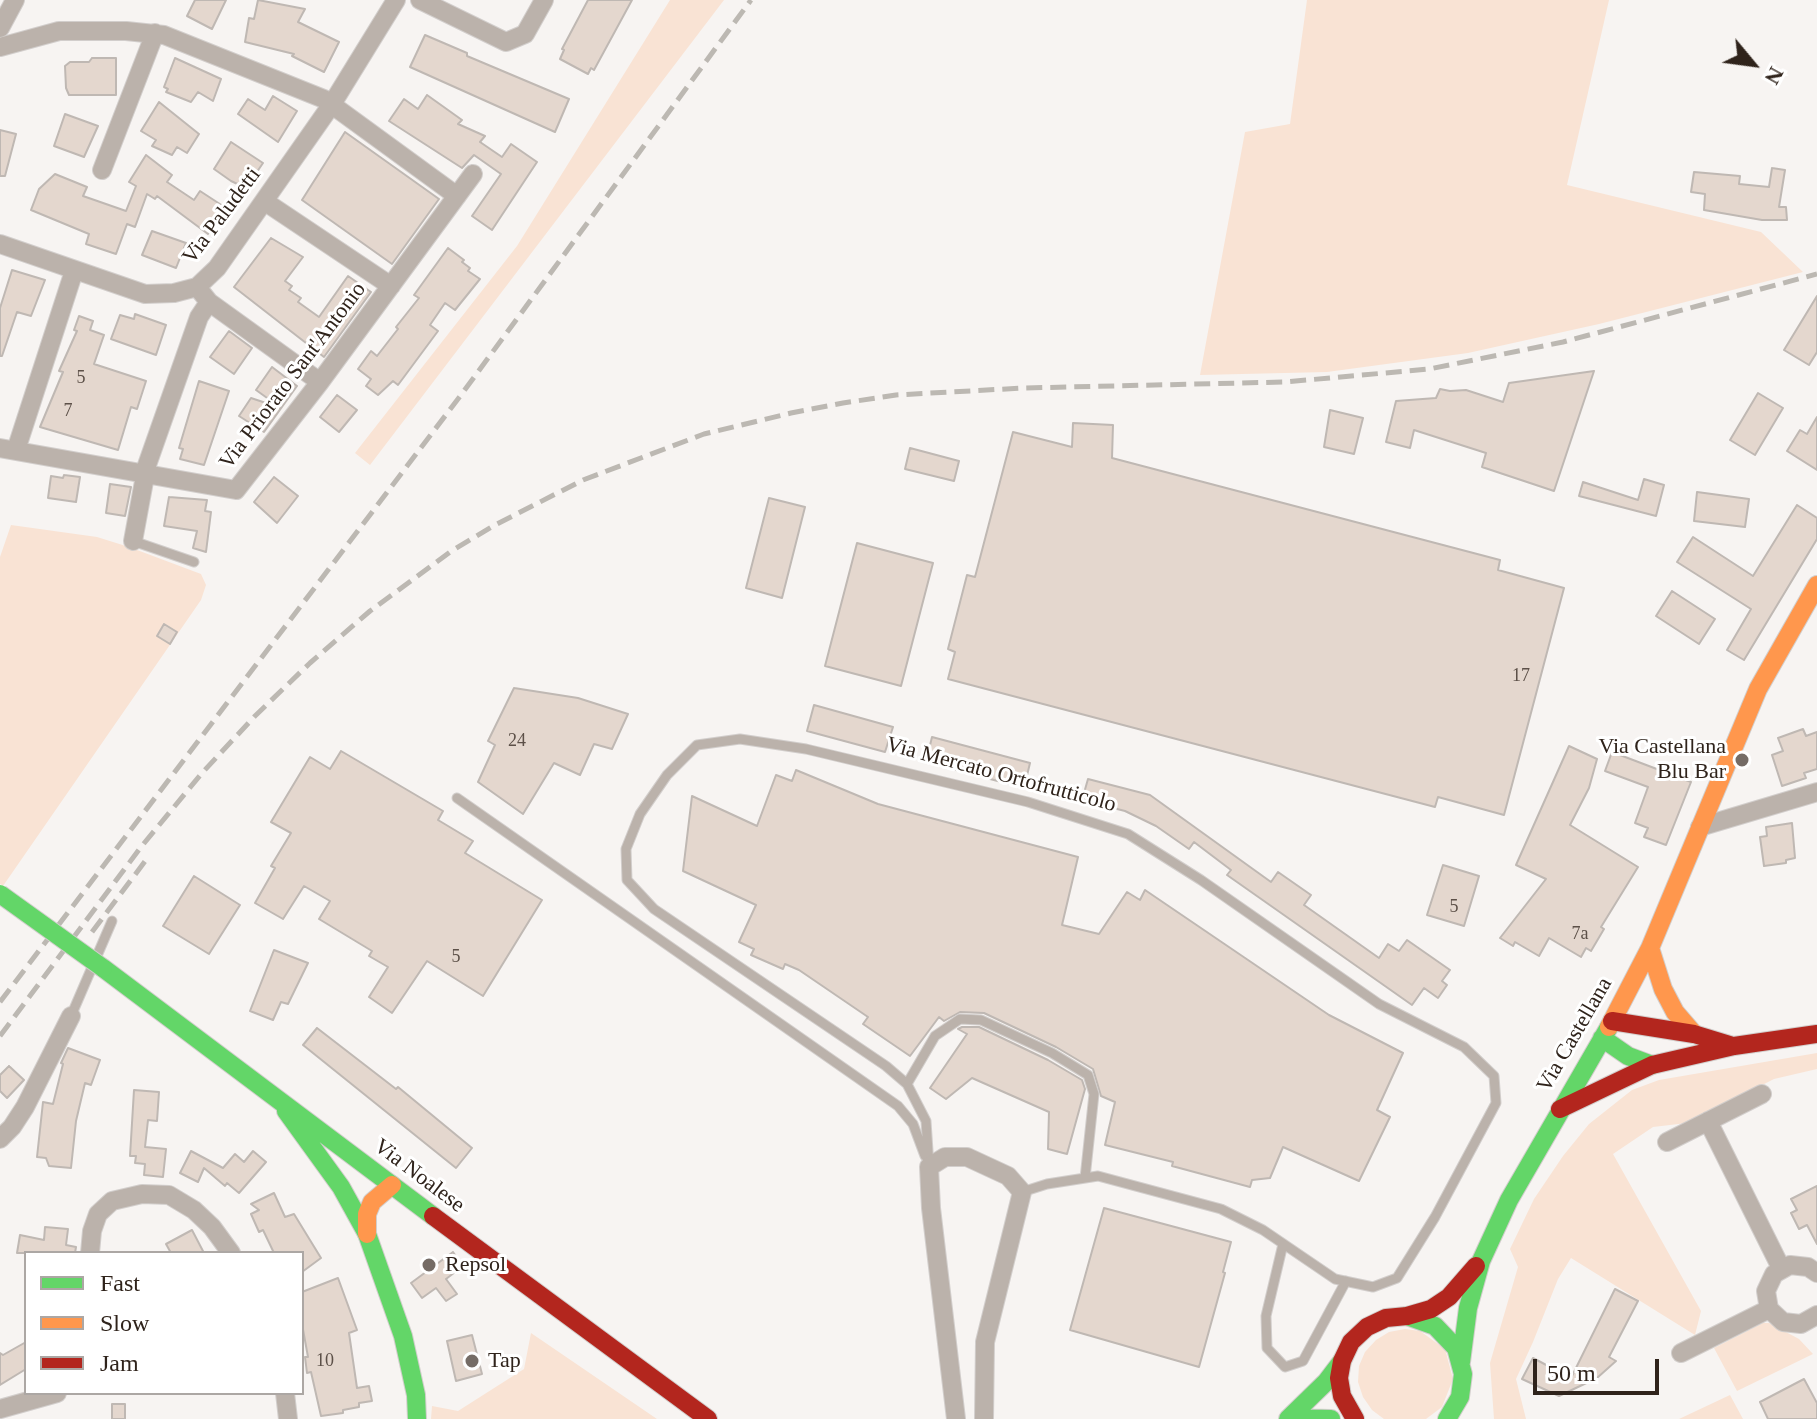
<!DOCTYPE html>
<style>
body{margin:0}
#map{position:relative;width:1817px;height:1419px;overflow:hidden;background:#f7f4f2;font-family:"Times New Roman",serif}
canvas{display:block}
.legend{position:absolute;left:24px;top:1251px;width:280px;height:144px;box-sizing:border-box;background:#fff;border:2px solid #aca7a4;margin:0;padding:10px 14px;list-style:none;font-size:24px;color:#2f231b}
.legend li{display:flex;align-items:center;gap:16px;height:40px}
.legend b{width:40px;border:2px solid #aca7a4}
.north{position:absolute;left:1713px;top:24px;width:80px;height:80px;-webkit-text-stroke:6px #fff;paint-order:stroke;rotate:119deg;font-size:22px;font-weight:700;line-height:32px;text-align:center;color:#2f231b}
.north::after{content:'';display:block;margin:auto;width:28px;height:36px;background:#2f231b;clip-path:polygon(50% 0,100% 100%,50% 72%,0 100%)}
.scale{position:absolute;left:1533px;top:1359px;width:126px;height:36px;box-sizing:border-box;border:4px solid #2f231b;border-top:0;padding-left:10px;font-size:24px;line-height:28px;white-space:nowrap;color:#2f231b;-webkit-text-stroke:6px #fff;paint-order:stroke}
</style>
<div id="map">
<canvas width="1817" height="1419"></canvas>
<ul class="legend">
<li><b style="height:10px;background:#63d668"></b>Fast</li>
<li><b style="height:10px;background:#ff974d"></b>Slow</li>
<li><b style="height:10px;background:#b3261e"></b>Jam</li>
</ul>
<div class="north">N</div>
<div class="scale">50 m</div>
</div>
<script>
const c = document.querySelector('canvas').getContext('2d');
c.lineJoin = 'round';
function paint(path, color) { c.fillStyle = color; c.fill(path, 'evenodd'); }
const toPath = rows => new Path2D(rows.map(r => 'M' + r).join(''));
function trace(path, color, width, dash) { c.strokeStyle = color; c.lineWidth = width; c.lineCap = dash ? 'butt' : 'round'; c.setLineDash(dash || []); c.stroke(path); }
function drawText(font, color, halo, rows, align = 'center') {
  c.font = font + ' "Times New Roman",serif'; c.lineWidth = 6; c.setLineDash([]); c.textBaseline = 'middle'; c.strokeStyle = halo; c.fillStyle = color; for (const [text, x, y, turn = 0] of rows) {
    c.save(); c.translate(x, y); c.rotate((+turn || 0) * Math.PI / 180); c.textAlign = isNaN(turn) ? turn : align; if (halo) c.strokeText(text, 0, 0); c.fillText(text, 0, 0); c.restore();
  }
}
const green = toPath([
 [670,0,724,0,370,465,355,453,517,246],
 [1307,0,1609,0,1567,185,1761,232,1803,272,1599,324,1468,353,1327,372,1200,375,1245,132,1290,124],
 [11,525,97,537,129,547,201,574,206,585,201,600,3,886,0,884,0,557],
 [1817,1053,1817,1069,1774,1079,1687,1123,1653,1127,1613,1154,1701,1311,1695,1335,1571,1258,1558,1279,1533,1342,1516,1379,1526,1419,1494,1419,1490,1363,1518,1267,1510,1249,1534,1199,1563,1156,1589,1124,1632,1090,1659,1080],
 [1763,1323,1769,1323,1799,1339,1813,1354,1737,1391,1714,1348],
 [1405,1329,1420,1331,1445,1349,1453,1379,1442,1407,1426,1419,1384,1419,1372,1410,1363,1397,1358,1382,1359,1366,1365,1352,1376,1340,1389,1332],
 [531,1333,657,1419,431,1419,432,1406,458,1411,524,1369],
 [1730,1395,1743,1419,1679,1419]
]);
const building = toPath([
 [195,0,226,0,212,29,187,16,195,0],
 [258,0,305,9,298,22,339,42,324,72,292,56,294,54,245,42,249,18,254,19,258,0],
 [588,0,632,0,594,70,591,68,588,74,560,59,564,50,562,49,588,0],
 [425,35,467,53,467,56,569,99,555,132,410,67,425,35],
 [92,58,116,58,116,95,69,95,66,88,65,66,70,62,89,62,92,58],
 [175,58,221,79,213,101,198,92,191,102,166,92,168,89,164,87,175,58],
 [427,95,462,120,458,124,485,136,480,142,502,157,511,144,537,162,492,230,472,216,501,174,474,155,462,168,389,121,404,99,418,109,427,95],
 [273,96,297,111,278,142,238,114,248,99,265,110,273,96],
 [159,102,199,134,187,153,177,147,172,155,152,146,156,140,141,131,159,102],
 [65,114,98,126,84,157,54,146,65,114],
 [0,130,16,134,5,176,0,176,0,130],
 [345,132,439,199,392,264,302,200,345,132],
 [231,142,263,163,246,188,231,181,214,169,231,142],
 [146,155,172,175,167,182,194,200,200,191,226,208,208,234,157,196,155,199,147,194,135,227,127,224,116,254,86,244,89,234,31,210,39,189,55,174,87,187,83,196,126,211,136,186,129,182,146,155],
 [1772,168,1785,170,1779,207,1786,207,1787,220,1762,220,1704,210,1705,194,1691,192,1694,172,1740,176,1739,184,1769,187,1772,168],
 [152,231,186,243,176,268,142,255,152,231],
 [271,238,303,257,285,281,292,286,289,290,301,298,298,302,319,317,348,276,371,292,324,357,234,287,271,238],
 [448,248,464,260,462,262,470,268,468,271,480,279,455,310,445,303,430,325,438,331,398,385,393,381,378,395,366,386,371,379,358,369,371,351,377,356,398,329,396,327,419,298,414,295,448,248],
 [12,270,45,280,31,316,17,312,2,356,0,356,0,308,12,270],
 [1817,296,1817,352,1809,365,1784,350,1817,296],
 [135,314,166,325,156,355,111,339,120,315,134,319,135,314],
 [79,316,93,321,90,330,104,335,94,364,146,381,137,409,131,407,118,450,40,427,63,372,59,371,77,331,74,330,79,316],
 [229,331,252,348,234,374,210,357,229,331],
 [272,367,297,386,264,432,239,416,251,398,281,408,256,390,272,367],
 [1594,371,1554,491,1482,467,1486,453,1414,430,1410,448,1386,442,1396,401,1436,398,1440,389,1450,391,1466,390,1503,402,1509,383,1594,371],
 [199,381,229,391,204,465,180,459,183,449,179,448,199,381],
 [1758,393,1783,408,1755,455,1730,440,1758,393],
 [337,395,357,410,339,432,320,417,337,395],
 [1330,410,1363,418,1354,454,1324,447,1330,410],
 [1817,417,1817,470,1787,451,1800,430,1807,434,1817,417],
 [1073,423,1113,425,1112,458,1500,560,1498,570,1564,588,1504,815,1438,797,1435,807,948,679,955,652,948,649,967,575,975,577,1013,432,1072,447,1073,423],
 [910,448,959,461,954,481,905,469,910,448],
 [64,475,80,477,76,502,48,498,51,476,63,478,64,475],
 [274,477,298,496,277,523,254,502,274,477],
 [1644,479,1664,485,1656,516,1579,496,1583,482,1638,500,1644,479],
 [110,484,131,487,125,516,106,513,110,484],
 [1697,492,1749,499,1745,527,1694,521,1697,492],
 [169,497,207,500,205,511,211,512,206,552,193,548,197,531,164,526,169,497],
 [769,498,805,507,782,598,746,588,769,498],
 [1797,505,1817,518,1817,539,1744,660,1727,650,1751,609,1677,562,1693,537,1753,576,1797,505],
 [857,543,933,563,901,686,825,666,857,543],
 [1672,591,1715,619,1699,644,1656,616,1672,591],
 [164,624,177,632,170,644,157,636,164,624],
 [514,688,578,698,628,714,612,749,594,744,580,775,554,763,523,814,478,782,495,745,488,741,514,688],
 [814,705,893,727,885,752,807,731,814,705],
 [1803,729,1806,736,1817,732,1817,769,1804,773,1806,778,1782,786,1772,755,1783,751,1778,738,1803,729],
 [932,737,1030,763,1024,788,926,762,932,737],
 [1569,746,1597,759,1589,788,1570,825,1638,867,1601,927,1604,929,1591,951,1586,948,1581,957,1549,938,1539,956,1515,942,1513,946,1500,938,1546,879,1516,865,1569,746],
 [341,751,443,811,438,820,473,841,465,853,542,900,483,996,427,961,392,1013,369,997,388,967,369,956,372,951,319,919,330,901,304,886,283,919,255,903,275,868,271,866,291,833,271,822,310,757,330,769,341,751],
 [1612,752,1691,782,1666,845,1644,837,1648,828,1635,823,1648,787,1605,771,1612,752],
 [796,770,878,804,1078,857,1062,925,1099,934,1127,892,1140,900,1145,890,1329,1015,1403,1053,1377,1110,1390,1117,1359,1181,1283,1147,1270,1178,1252,1180,1250,1187,1172,1166,1173,1162,1105,1145,1115,1102,1101,1096,1093,1069,1056,1047,984,1013,960,1012,944,1021,939,1017,910,1056,863,1024,868,1017,799,970,785,964,783,969,751,955,754,949,739,942,756,905,683,871,692,796,757,826,776,775,792,781,796,770],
 [1088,779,1150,795,1271,882,1278,872,1311,895,1304,905,1379,958,1388,944,1399,951,1407,940,1450,970,1442,981,1447,985,1438,998,1424,988,1412,1005,1227,875,1231,870,1194,842,1189,849,1156,826,1125,811,1082,800,1088,779],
 [1792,823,1795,858,1786,860,1786,863,1764,866,1760,837,1767,836,1766,827,1792,823],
 [1443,865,1479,876,1464,926,1427,915,1443,865],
 [194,876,240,905,209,954,163,926,194,876],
 [274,950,308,963,288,1004,281,1002,273,1020,250,1011,274,950],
 [962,1027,979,1027,1048,1060,1082,1080,1085,1089,1067,1154,1048,1149,1049,1112,972,1078,946,1099,930,1088,967,1034,958,1029,962,1027],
 [317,1028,396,1089,398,1087,472,1148,456,1168,303,1045,317,1028],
 [68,1048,100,1060,91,1085,85,1083,76,1121,71,1168,49,1166,46,1158,37,1157,43,1102,53,1104,63,1064,61,1063,68,1048],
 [9,1066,24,1080,7,1098,0,1091,0,1075,9,1066],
 [134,1090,159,1092,157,1121,148,1120,145,1147,166,1149,163,1177,144,1175,145,1164,135,1163,136,1156,130,1156,134,1090],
 [191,1151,223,1168,235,1154,244,1162,253,1151,266,1162,239,1193,227,1183,225,1186,204,1168,198,1182,180,1173,191,1151],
 [1817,1186,1817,1244,1807,1225,1799,1229,1791,1213,1797,1210,1791,1199,1817,1186],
 [274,1193,285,1217,294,1214,321,1258,302,1272,302,1253,274,1253,263,1230,259,1232,251,1214,259,1210,251,1204,274,1193],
 [1104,1208,1231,1242,1223,1272,1225,1273,1199,1367,1070,1330,1104,1208],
 [45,1227,68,1229,66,1245,76,1247,75,1253,17,1253,20,1235,44,1240,45,1227],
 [192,1230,204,1253,171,1253,166,1244,192,1230],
 [453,1252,463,1266,446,1279,457,1294,446,1301,436,1288,422,1298,411,1283,453,1252],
 [338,1278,357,1330,349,1333,357,1388,369,1386,372,1401,359,1403,359,1407,343,1410,343,1413,321,1416,311,1372,307,1373,305,1357,308,1357,302,1324,302,1292,338,1278],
 [1615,1289,1638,1301,1609,1357,1616,1361,1597,1378,1559,1396,1522,1379,1533,1358,1571,1378,1615,1289],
 [472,1335,482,1374,456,1381,447,1341,472,1335],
 [26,1342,26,1369,0,1385,0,1353,3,1355,26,1342],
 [1804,1379,1817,1403,1817,1419,1768,1419,1760,1402,1804,1379],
 [112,1404,125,1404,125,1419,112,1419,112,1404]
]);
const lane = toPath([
 [133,541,194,562],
 [457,798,898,1106,913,1124,925,1156],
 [71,1016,112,921],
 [907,1084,935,1036,960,1019,981,1020,1052,1053,1088,1075,1094,1094,1085,1178],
 [929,1166,926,1121,907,1084,886,1066,654,909,627,880,626,849,640,814,667,775,697,745,740,739,806,749,1028,802,1128,834,1201,880,1379,1004,1464,1047,1494,1076,1496,1103,1435,1217,1397,1278,1373,1287,1335,1279,1263,1230,1221,1209,1098,1176,1047,1184,1022,1192],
 [1283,1244,1266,1316,1267,1348,1285,1367,1303,1361,1346,1281]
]);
const street = toPath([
 [420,0,506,42,525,34,544,0],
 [0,28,15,0],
 [0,47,59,31,126,31,164,35,324,99,457,196],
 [102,170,155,33],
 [264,201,391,286],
 [0,244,145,294,174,293,197,287,217,268,264,201,332,104,396,0],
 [209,302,320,382],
 [0,448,236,490,320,382,473,174],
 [16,450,74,271],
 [133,541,147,465,199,317,209,302,197,287],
 [1700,827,1817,792],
 [1708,1121,1781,1268],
 [0,1139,12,1127,25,1107,71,1016],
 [1667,1142,1762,1094],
 [90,1253,92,1231,98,1214,112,1201,142,1194,169,1195,194,1210,212,1227,231,1253],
 [1817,1273,1808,1267,1790,1265,1774,1274,1766,1291,1769,1309,1783,1322,1801,1324,1817,1315],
 [1681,1353,1769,1309],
 [285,1393,288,1419],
 [0,1409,57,1393],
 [956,1419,931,1208,929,1167,945,1157,967,1157,1008,1176,1022,1192,985,1342,984,1419]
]);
const fast = toPath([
 [103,968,433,1216],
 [1602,1038,1628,1056,1652,1065],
 [286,1111,341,1187,367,1234,403,1336,416,1395,417,1419],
 [1407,1316,1435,1326,1456,1348,1463,1374,1460,1397,1447,1419],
 [1461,1362,1468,1308,1481,1261,1509,1200,1609,1027],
 [1289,1418,1331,1419],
 [1288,1419,1326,1382,1342,1361]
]);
const slow = toPath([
 [1650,948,1663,989,1675,1012,1694,1034],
 [1609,1027,1650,948,1758,689,1817,585],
 [367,1234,367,1214,372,1202,392,1185]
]);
const jam = toPath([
 [1612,1021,1694,1034,1730,1045],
 [1560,1109,1652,1065,1734,1046,1817,1034],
 [433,1216,708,1419],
 [1355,1419,1342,1396,1339,1378,1342,1361,1351,1342,1367,1327,1386,1318,1407,1316,1431,1309,1449,1297,1476,1266]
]);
const rail = toPath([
 [92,932,146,860],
 [0,1002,461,395,751,0],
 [0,1036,141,847,202,773,255,716,310,663,370,611,450,552,493,526,583,480,704,434,791,413,843,403,896,395,1023,388,1285,382,1429,369,1563,342,1817,274]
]);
const fastBridge = toPath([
 [0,894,103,968]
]);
const markers = [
 [1742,760,8,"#756c66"],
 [429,1265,8,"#756c66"],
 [472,1361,8,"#756c66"]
];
const numberNames = [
 ["5",81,378],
 ["7",68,411],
 ["17",1521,676],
 ["24",517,741],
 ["5",1454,907],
 ["7a",1580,934],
 ["5",456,957],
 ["10",325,1361]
];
const streetNames = [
 ["Via Paludetti",222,216,-53],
 ["Via Priorato Sant'Antonio",293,376,-53],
 ["Via Mercato Ortofrutticolo",1001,775,15],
 ["Via Castellana",1575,1035,-60],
 ["Via Noalese",419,1176,37]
];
const poiNames = [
 ["Via Castellana",1726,747,"right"],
 ["Blu Bar",1726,772,"right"],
 ["Repsol",445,1265],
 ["Tap",488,1361]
];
paint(green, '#f9e3d4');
paint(building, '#e4d7ce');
trace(building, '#bfb8b3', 2);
trace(lane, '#d2cecc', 11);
trace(street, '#d2cecc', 20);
trace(fast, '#d2cecc', 20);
trace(slow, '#d2cecc', 20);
trace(jam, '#d2cecc', 20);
trace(lane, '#bbb2ab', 9);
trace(street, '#bbb2ab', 18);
trace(fast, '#63d668', 18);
trace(slow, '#ff974d', 18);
trace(jam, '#b3261e', 18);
trace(rail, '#bcb8b2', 5, [16, 8]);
trace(fastBridge, '#d2cecc', 20, []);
trace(fastBridge, '#63d668', 18);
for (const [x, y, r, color] of markers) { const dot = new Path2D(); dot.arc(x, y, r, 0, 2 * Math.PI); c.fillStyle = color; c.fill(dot); trace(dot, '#fff', 3); }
drawText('18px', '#5c5048', null, numberNames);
drawText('22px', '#2f231b', '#fff', streetNames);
drawText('22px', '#2f231b', '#fff', poiNames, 'left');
</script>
